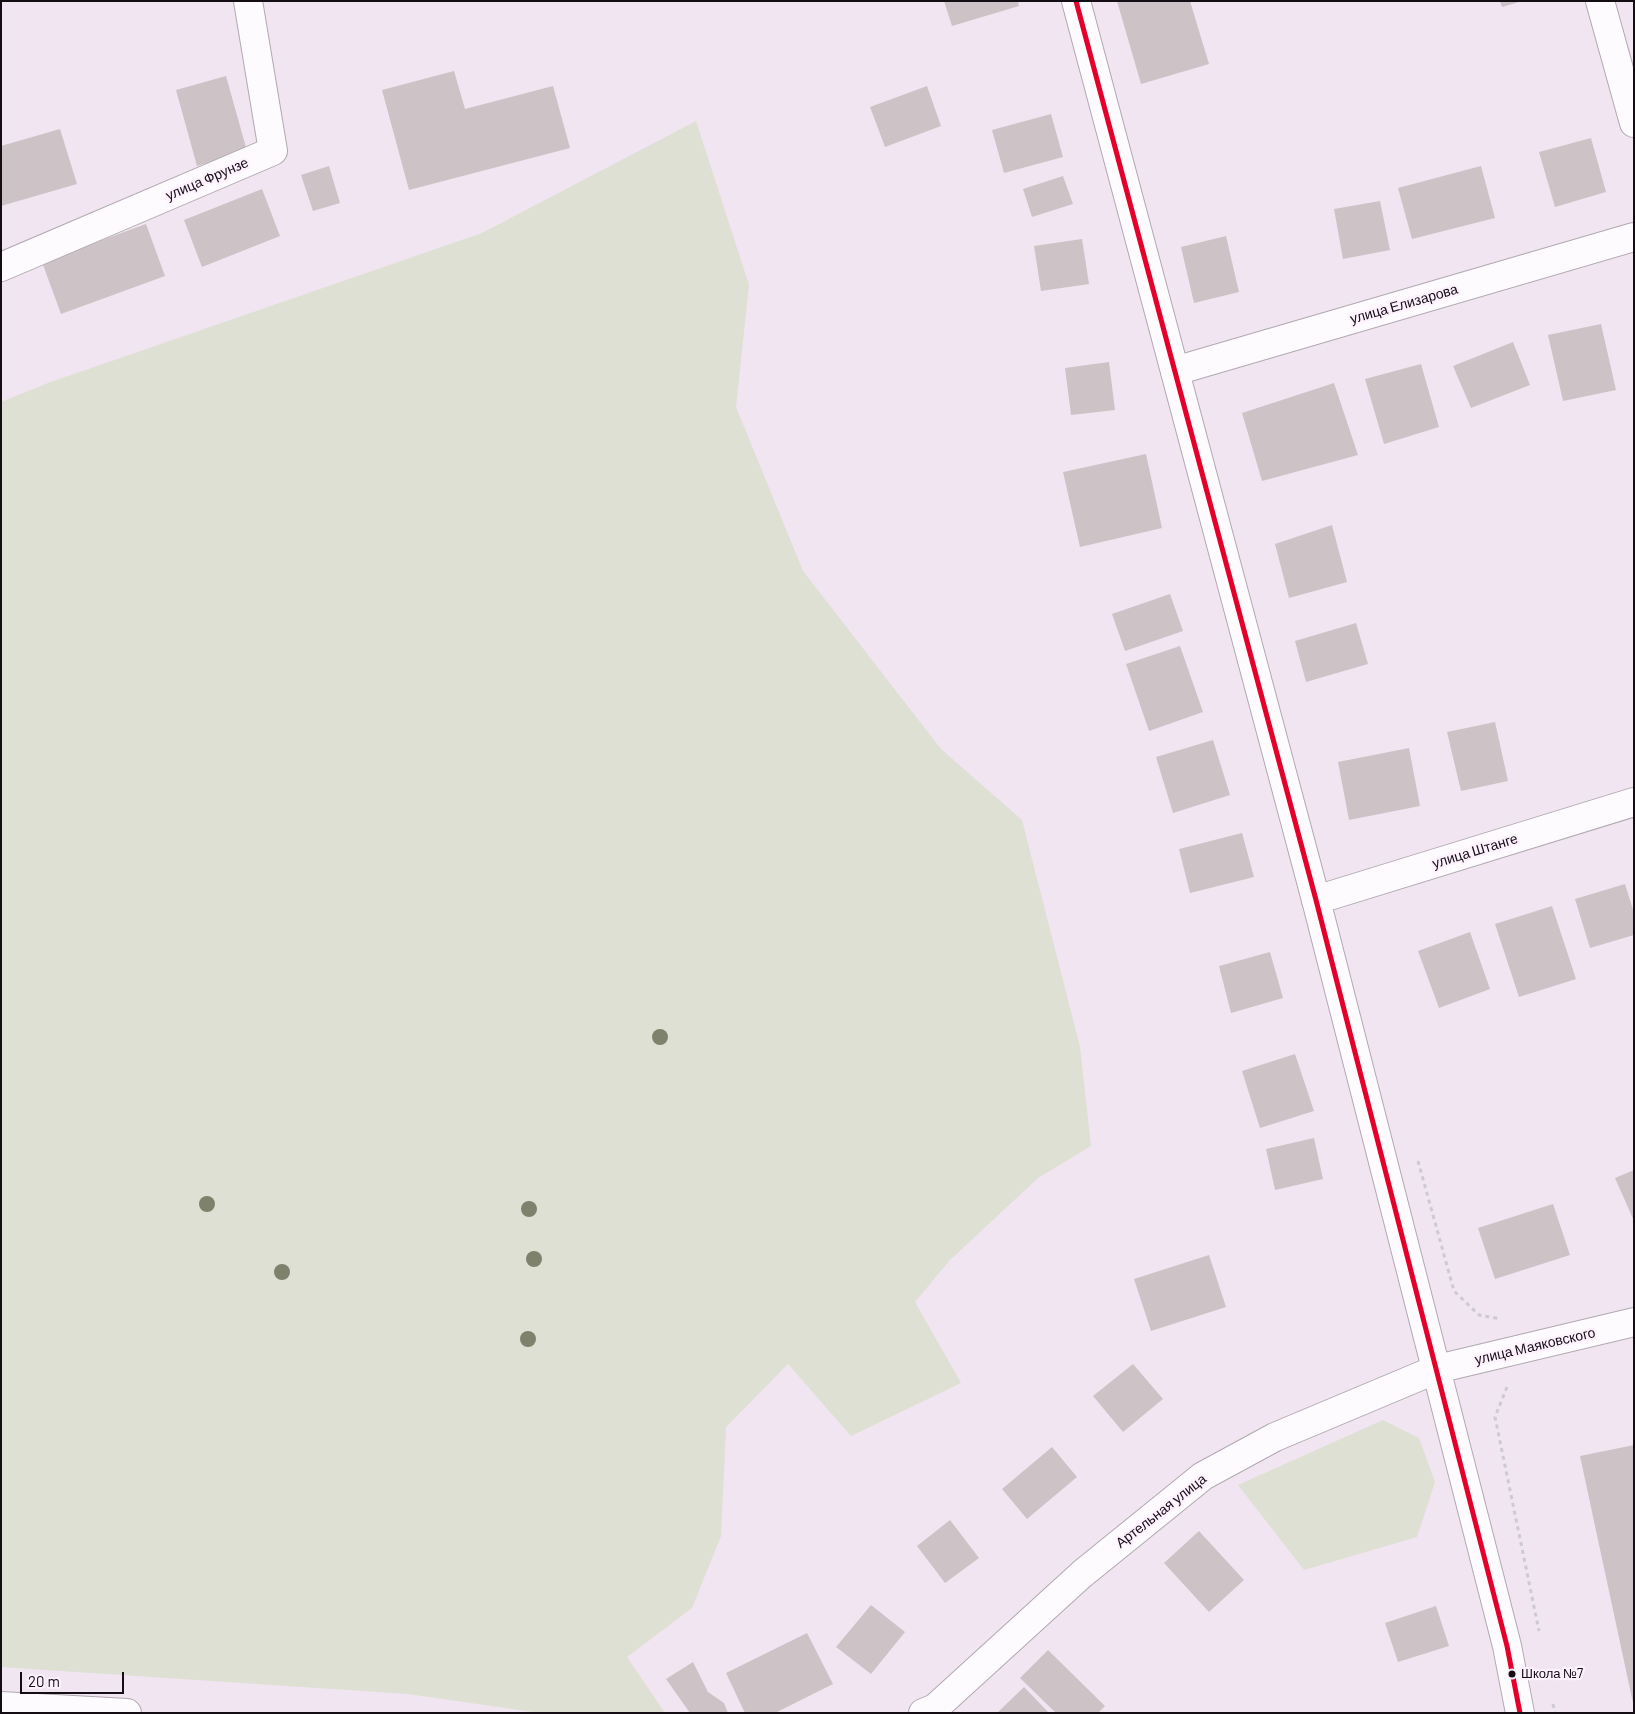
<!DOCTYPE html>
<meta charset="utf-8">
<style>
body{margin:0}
#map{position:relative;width:1635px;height:1714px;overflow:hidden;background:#f0e5f0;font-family:Barlow,sans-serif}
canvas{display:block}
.frame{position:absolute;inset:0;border:2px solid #140d14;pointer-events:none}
.scale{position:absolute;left:20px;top:1672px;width:104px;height:22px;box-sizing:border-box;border:2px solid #140d14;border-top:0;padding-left:6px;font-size:15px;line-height:18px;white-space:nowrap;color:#140d14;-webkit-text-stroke:4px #fdf1fd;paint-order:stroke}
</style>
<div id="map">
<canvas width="1635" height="1714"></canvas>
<div class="frame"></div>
<div class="scale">20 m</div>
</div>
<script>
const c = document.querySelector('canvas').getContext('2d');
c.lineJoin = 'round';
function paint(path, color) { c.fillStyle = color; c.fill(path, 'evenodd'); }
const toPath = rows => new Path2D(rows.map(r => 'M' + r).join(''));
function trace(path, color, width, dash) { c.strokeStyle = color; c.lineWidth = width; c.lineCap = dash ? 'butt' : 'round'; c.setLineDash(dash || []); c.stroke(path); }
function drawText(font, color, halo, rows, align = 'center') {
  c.font = font + ' Barlow,sans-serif'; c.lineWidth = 4.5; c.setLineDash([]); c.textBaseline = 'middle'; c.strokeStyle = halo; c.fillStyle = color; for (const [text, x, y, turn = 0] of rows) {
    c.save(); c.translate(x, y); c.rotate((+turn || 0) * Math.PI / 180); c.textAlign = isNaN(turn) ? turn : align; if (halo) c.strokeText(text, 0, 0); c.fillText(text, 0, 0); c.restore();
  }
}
const green = toPath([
 [696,121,749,285,736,407,803,571,941,749,1022,820,1080,1047,1091,1146,1038,1178,949,1261,915,1302,961,1383,851,1436,788,1364,726,1427,721,1536,692,1608,627,1657,665,1713,540,1713,408,1694,1,1667,1,402,48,383,482,233],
 [1383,1420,1419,1438,1435,1482,1417,1537,1304,1570,1238,1485]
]);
const building = toPath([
 [944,1,1018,1,1019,6,952,26],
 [1117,1,1190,1,1209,64,1141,84],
 [1500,1,1519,1,1519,2,1502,7],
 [454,71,465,109,553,86,570,148,409,190,382,90],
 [226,76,247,151,197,166,176,90],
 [927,86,941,126,885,147,870,107],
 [1051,114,1063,157,1004,173,992,130],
 [60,129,77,184,1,206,1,146],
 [1591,138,1606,192,1555,207,1539,152],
 [329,166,340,203,313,211,301,175],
 [1481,166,1495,218,1412,239,1398,188],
 [1063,176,1073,204,1032,217,1023,189],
 [262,189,280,236,202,267,184,220],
 [1380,201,1390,250,1343,259,1334,209],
 [146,224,165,276,61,314,42,262],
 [1226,236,1239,292,1194,303,1181,247],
 [1082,239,1089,284,1041,291,1034,246],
 [1601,324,1616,390,1563,401,1548,335],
 [1513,342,1530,385,1471,408,1453,366],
 [1109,362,1115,410,1071,415,1065,368],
 [1421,364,1439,427,1384,444,1365,379],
 [1334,383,1358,455,1262,481,1242,413],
 [1146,454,1162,528,1080,547,1063,472],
 [1332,525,1347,582,1289,598,1275,544],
 [1170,594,1183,631,1125,651,1112,614],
 [1356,623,1368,664,1306,682,1295,641],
 [1180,646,1203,712,1149,731,1126,664],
 [1495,722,1508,781,1461,791,1447,732],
 [1213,740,1230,795,1173,813,1156,757],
 [1409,748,1420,806,1349,820,1338,762],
 [1242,833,1254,877,1190,893,1179,849],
 [1625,884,1634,913,1634,935,1590,948,1575,899],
 [1552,906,1576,979,1519,997,1495,924],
 [1470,932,1490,989,1439,1008,1418,951],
 [1270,952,1283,998,1231,1013,1219,966],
 [1295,1054,1314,1111,1260,1128,1242,1071],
 [1314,1138,1323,1179,1275,1190,1266,1149],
 [1634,1170,1634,1221,1615,1178],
 [1553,1204,1570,1255,1495,1279,1478,1228],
 [1209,1255,1226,1307,1151,1331,1134,1279],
 [1133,1364,1163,1399,1123,1432,1093,1396],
 [1634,1445,1634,1703,1633,1703,1580,1456],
 [1052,1447,1077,1477,1027,1519,1002,1489],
 [950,1520,979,1558,945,1583,917,1546],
 [1199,1531,1244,1580,1209,1612,1164,1563],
 [871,1605,905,1632,871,1674,836,1647],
 [1436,1606,1449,1646,1398,1662,1385,1623],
 [807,1633,833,1684,775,1713,745,1713,726,1673],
 [1048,1650,1105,1706,1098,1713,1056,1713,1020,1678],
 [693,1662,708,1692,724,1703,728,1713,690,1713,666,1679],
 [1024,1687,1049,1713,997,1713]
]);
const path = toPath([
 [1418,1161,1454,1291,1479,1315,1501,1319],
 [1507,1387,1495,1417,1539,1631],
 [1553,1704,1555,1713]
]);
const street = toPath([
 [1600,1,1634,123],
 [1,267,273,151,248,1],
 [1175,371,1634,237],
 [1316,900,1634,802]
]);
const secondary = toPath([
 [1076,1,1316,900,1507,1646,1520,1713],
 [1,1706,127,1713],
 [923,1713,935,1708,1082,1574,1203,1476,1275,1437,1437,1369,1634,1322]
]);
const bus1 = toPath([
 [1076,1,1316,900,1507,1646,1520,1713]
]);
const trees = [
 [660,1037],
 [207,1204],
 [529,1209],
 [534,1259],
 [282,1272],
 [528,1339]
];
const markers = [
 [1512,1674,4.5,"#140d14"]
];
const busNames = [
 ["Школа №7",1521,1674]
];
const streetNames = [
 ["улица Фрунзе",207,179,-23],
 ["улица Елизарова",1404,304,-16],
 ["улица Штанге",1475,851,-17],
 ["улица Маяковского",1535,1346,-13],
 ["Артельная улица",1161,1511,-38]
];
paint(green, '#dde0d3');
paint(building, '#cdc3c6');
trace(street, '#b1a9b1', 30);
trace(secondary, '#b1a9b1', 30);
trace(path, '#cecbce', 3, [4, 4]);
trace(street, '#fdfbfd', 28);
trace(secondary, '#fdfbfd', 28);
trace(bus1, '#e4002b', 5);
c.fillStyle = '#7e816c';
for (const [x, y] of trees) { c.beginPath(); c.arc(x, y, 8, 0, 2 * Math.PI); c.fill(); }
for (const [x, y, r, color] of markers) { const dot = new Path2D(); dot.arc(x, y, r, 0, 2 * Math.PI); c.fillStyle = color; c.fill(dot); trace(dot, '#fdf1fd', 2); }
drawText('13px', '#140d14', '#fdf1fd', busNames, 'left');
drawText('14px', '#140d14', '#fdf1fd', streetNames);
</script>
